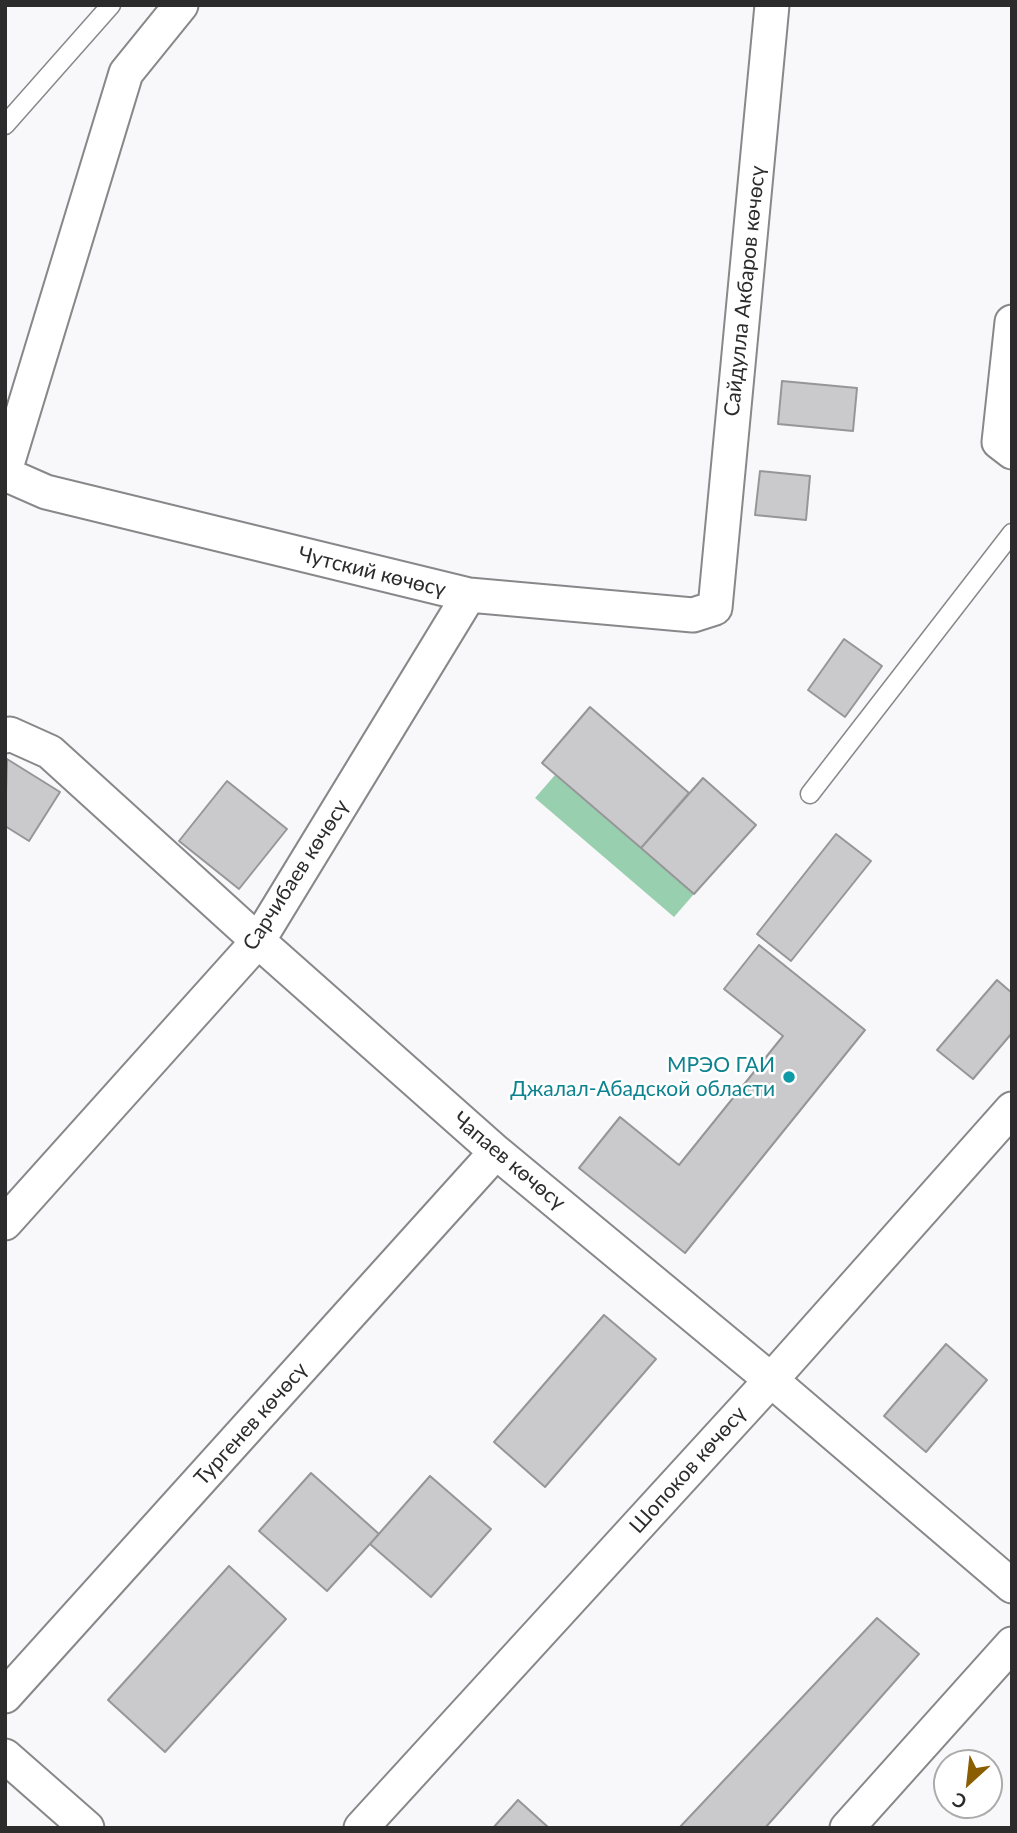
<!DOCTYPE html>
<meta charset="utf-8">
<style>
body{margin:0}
#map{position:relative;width:1017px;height:1833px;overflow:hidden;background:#f8f8fb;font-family:Lato,sans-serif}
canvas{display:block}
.frame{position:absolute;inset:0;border:7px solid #2c2c2d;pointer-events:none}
.north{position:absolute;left:933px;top:1749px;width:70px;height:70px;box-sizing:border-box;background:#fff;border:2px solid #ababab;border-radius:50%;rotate:207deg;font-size:19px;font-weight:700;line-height:28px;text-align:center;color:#2c2c2d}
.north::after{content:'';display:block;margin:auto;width:24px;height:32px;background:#8b5d01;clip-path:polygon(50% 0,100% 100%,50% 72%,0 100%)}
</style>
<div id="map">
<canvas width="1017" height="1833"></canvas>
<div class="frame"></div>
<div class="north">С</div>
</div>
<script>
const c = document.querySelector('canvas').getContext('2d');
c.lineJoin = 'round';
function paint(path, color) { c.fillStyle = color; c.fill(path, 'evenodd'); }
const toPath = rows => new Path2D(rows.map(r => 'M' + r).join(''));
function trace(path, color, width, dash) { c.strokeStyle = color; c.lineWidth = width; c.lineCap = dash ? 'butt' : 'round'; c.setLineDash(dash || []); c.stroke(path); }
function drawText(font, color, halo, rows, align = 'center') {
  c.font = font + ' Lato,sans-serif'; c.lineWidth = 5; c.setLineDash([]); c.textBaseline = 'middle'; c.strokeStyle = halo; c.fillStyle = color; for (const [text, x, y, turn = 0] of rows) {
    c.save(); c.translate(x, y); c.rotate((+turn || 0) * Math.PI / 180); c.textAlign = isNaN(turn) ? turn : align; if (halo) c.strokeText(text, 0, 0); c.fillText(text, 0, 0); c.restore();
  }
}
const forest = toPath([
 [555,775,694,894,674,917,535,798]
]);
const building = toPath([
 [782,381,857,388,853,431,778,424,782,381],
 [760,471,810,476,806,520,755,515,760,471],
 [844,639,882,666,845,717,808,690,844,639],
 [590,707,689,793,641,848,542,763,590,707],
 [7,759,60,792,29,841,5,826,7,759],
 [703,778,756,825,694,894,641,848,703,778],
 [227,781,287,829,239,889,179,841,227,781],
 [836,834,871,861,791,961,757,934,836,834],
 [759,945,865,1030,685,1253,579,1168,620,1117,679,1165,783,1036,724,989,759,945],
 [997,980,1012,993,1012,1033,973,1079,937,1050,997,980],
 [604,1315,656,1359,545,1487,494,1442,604,1315],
 [946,1344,987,1380,926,1452,884,1416,946,1344],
 [311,1473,379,1534,327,1591,259,1531,311,1473],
 [430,1476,491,1529,431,1597,370,1544,430,1476],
 [229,1566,286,1619,165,1752,108,1700,229,1566],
 [877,1618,919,1654,765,1828,679,1828,877,1618],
 [518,1800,549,1828,493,1828,518,1800]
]);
const lane = toPath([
 [5,125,111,5],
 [810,794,1012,533]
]);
const street = toPath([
 [1012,322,999,442,1012,452],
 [5,471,126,73,181,5],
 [5,474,46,492,469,595,693,615,715,608,772,5],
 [5,736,10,734,50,752,258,941,496,1152,771,1380,1012,1586],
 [5,1223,258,941,469,595],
 [5,1696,496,1152],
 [5,1756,87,1828],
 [361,1828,771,1380,1012,1109],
 [847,1828,1012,1644]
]);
const markers = [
 [789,1077,7,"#0f9aa8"]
];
const streetNames = [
 ["Сайдулла Акбаров көчөсү",745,291,-84],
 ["Чутский көчөсү",372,572,14],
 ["Сарчибаев көчөсү",296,875,-57],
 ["Чапаев көчөсү",509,1161,40],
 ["Тургенев көчөсү",251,1424,-48],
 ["Шопоков көчөсү",688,1470,-48]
];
const cultureNames = [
 ["МРЭО ГАИ",775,1065],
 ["Джалал-Абадской области",775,1089]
];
paint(forest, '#98cfae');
paint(building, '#cacacc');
trace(building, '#969698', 2);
trace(lane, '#88888a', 21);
trace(street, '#88888a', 37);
trace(lane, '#fff', 18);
trace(street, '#fff', 33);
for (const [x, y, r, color] of markers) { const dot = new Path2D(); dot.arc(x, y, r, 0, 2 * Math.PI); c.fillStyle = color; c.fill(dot); trace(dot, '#fff', 2.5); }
drawText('21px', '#2c2c2d', '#fff', streetNames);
drawText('21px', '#0d838f', '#fff', cultureNames, 'right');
</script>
